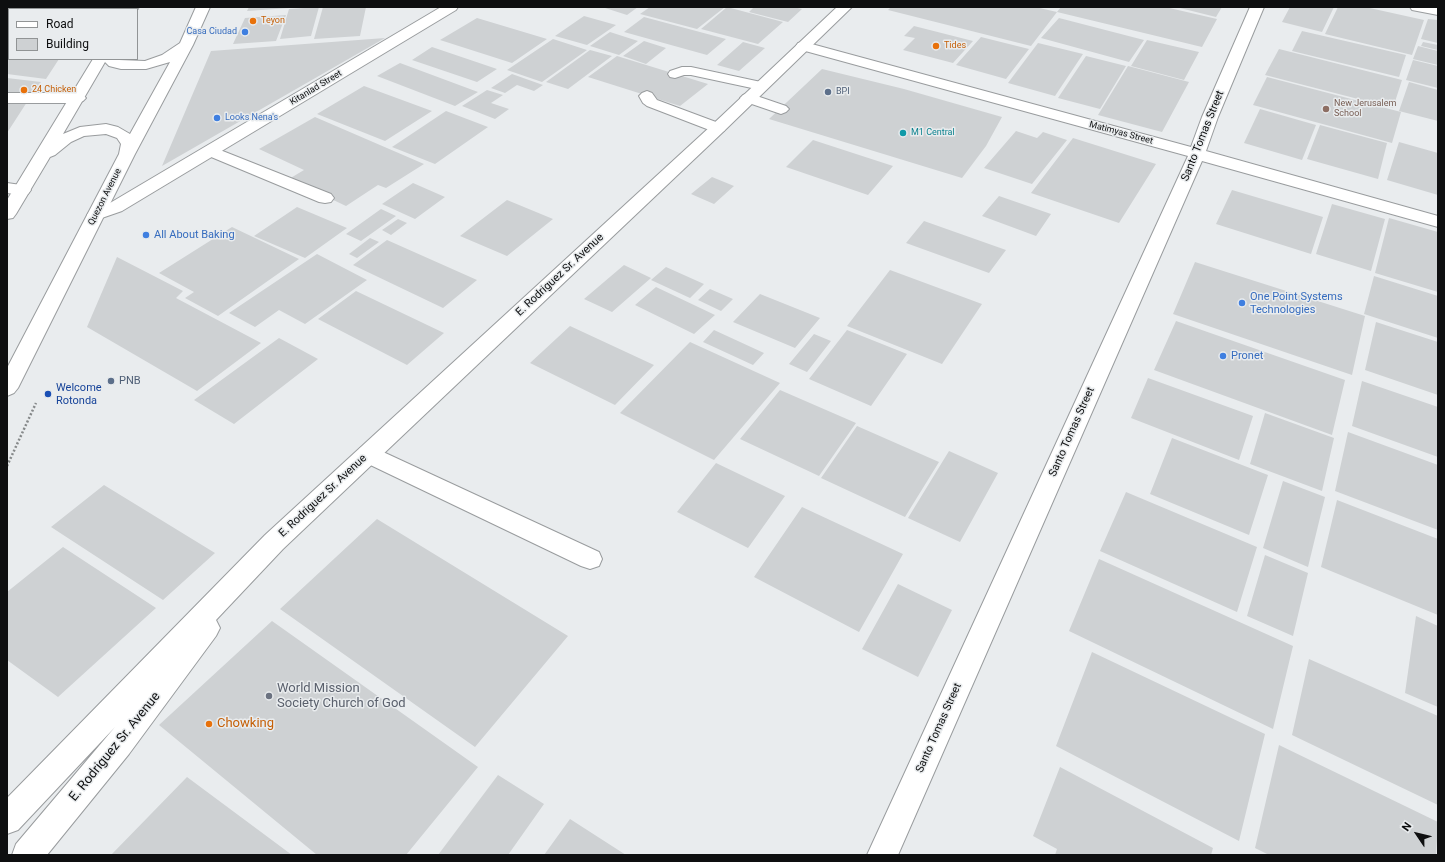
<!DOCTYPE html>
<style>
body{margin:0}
#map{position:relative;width:1445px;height:862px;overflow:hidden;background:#e9ecee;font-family:Roboto,sans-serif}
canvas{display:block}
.frame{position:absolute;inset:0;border:8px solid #0e0f10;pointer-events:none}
.legend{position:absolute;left:8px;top:8px;width:130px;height:52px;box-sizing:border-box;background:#e9ecee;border:1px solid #919495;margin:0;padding:5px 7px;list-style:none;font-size:12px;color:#0e0f10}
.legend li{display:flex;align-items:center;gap:8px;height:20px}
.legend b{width:20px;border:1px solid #919495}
.north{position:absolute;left:1397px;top:814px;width:40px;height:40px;-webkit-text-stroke:3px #e9ecee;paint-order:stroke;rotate:305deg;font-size:11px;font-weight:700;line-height:16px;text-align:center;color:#0e0f10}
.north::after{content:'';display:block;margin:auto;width:14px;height:18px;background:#0e0f10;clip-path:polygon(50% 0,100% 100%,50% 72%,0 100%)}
</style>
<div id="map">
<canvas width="1445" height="862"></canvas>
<div class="frame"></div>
<ul class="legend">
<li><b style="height:5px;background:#fff"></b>Road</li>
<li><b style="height:11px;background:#ced1d3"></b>Building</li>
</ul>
<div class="north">N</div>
</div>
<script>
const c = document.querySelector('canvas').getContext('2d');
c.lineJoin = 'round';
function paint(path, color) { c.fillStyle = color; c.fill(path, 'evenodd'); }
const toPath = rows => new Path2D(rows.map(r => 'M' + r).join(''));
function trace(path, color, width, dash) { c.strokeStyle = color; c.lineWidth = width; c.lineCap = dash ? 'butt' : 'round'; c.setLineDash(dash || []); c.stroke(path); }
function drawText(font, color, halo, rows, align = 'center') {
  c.font = font + ' Roboto,sans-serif'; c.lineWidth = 3; c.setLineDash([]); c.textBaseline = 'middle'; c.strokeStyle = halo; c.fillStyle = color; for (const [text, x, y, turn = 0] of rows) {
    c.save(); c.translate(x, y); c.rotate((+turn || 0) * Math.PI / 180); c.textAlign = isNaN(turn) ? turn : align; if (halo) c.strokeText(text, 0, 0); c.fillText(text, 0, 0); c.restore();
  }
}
const building = toPath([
 [7,7,22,8,9,9,9,32,7,34],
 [52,7,77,7,87,8,49,9],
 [249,7,289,7,289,8,247,11],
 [319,7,311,36,280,39,289,9],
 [323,7,366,7,360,36,314,39],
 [602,7,638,7,627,15],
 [650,7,725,7,697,29,640,14],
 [727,7,783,22,758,44,701,29],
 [754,7,793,7,802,9,788,22,749,12],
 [891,7,1035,7,1057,12,1031,46,888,10],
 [1061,7,1165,7,1217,19,1202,47,1057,12],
 [1176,7,1222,7,1216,17],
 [1290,7,1334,7,1322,32,1282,22],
 [1338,7,1365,7,1424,20,1412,55,1325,34],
 [286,15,276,41,233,44,245,18],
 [584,16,616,25,587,45,555,36],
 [644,17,726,39,707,55,624,32],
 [477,18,547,39,512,63,440,40],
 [1059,18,1144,40,1129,62,1041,38],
 [1428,19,1438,20,1438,43,1421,39],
 [914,26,973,41,953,63,903,50,915,38,904,36],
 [1302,31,1406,55,1399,77,1292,51],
 [610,32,638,41,619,55,590,46],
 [981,37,1029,49,1006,79,956,65],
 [385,38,162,166,211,51],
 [553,39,587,50,542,82,507,70],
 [1147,40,1199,52,1184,80,1131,66],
 [644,41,666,48,646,64,623,56],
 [743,42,765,48,739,71,717,65],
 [1423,42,1438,45,1438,50,1421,46],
 [9,43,9,59,59,59,46,79,7,74,7,45],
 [1038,43,1083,54,1055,96,1008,83],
 [1418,46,1438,51,1438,65,1413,59],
 [432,47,497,69,477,82,412,60],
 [1279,49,1402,80,1393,108,1265,75],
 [590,50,612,56,568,89,546,82],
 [617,56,708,84,680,106,588,77],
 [1086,56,1126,66,1100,109,1058,98],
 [1413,60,1438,66,1438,88,1406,80],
 [400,63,478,92,455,106,377,76],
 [1128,66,1189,82,1162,132,1098,115],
 [822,69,904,89,1002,117,986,146,962,178,769,119],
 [512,74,543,85,534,91,517,85,505,93,491,88],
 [1267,77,1401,112,1392,143,1253,105],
 [7,78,41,82,33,92,7,93],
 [1409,82,1438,90,1438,121,1399,111],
 [364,86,432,111,385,141,317,114],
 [487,90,503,95,491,103,509,109,495,119,462,106],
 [27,102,7,133,7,104],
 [1260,109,1316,125,1302,160,1244,143],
 [446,111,488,127,435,164,392,147],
 [315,117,424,164,386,188,378,185,346,206,289,179,304,170,259,149],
 [1320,125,1387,143,1378,179,1307,159],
 [1016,131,1037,138,1043,132,1067,140,1032,184,984,168],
 [1073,138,1156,164,1119,223,1031,193],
 [813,140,893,166,868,195,786,167],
 [1399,142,1438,153,1438,195,1387,180],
 [712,177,734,186,714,204,691,194],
 [413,183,445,197,415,219,382,204],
 [1232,190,1323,217,1311,254,1216,224],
 [999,196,1051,214,1036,236,982,216],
 [507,200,553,219,507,256,460,236],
 [1332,204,1385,219,1371,271,1316,254],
 [297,207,347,228,305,258,254,236],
 [381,209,396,216,361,241,346,234],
 [1389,218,1438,232,1438,292,1375,273],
 [398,219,407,223,391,235,382,230],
 [924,221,1006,250,989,273,906,243],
 [232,227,299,259,218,316,185,298,194,292,159,273],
 [370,238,379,242,357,258,349,254],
 [387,240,477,280,443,308,353,265],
 [317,254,367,280,305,324,279,310,255,327,229,313],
 [117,257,183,291,176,298,261,343,197,391,87,327],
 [1195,262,1365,316,1352,375,1173,314],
 [624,265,651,278,612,312,584,299],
 [666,267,704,284,690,298,651,280],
 [890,270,982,304,942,364,847,326],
 [1374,276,1438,296,1438,338,1364,314],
 [656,287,715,315,694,334,635,305],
 [710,289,733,299,721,311,698,300],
 [356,291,444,333,407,365,318,319],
 [760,294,820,318,795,348,733,322],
 [1176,321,1345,380,1332,435,1154,370],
 [1376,322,1438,342,1438,395,1365,370],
 [570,326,654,365,615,405,530,363],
 [714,330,764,353,753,365,703,342],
 [847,330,907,354,871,406,809,379],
 [814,334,831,341,807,372,789,364],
 [279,338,318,359,234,424,194,400],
 [690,342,780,383,714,460,620,413],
 [1148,378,1253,416,1239,460,1131,418],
 [1362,381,1438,407,1438,457,1352,426],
 [780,390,856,423,819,476,740,439],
 [1265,413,1334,438,1322,491,1250,464],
 [857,426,939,462,905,517,821,478],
 [1348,432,1438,465,1438,530,1335,491],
 [1172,438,1268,475,1249,535,1150,494],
 [949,451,998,473,960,542,908,518],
 [716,463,785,496,748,548,677,512],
 [1283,481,1325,497,1308,567,1263,548],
 [104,485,215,553,163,600,51,527],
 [1126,492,1257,547,1237,612,1100,551],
 [1337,500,1438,539,1438,615,1321,567],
 [802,507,903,554,859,632,754,577],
 [377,519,568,636,475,747,280,609],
 [63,547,156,608,58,697,7,660,7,592],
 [1265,555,1308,573,1293,636,1247,616],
 [1099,559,1293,646,1273,729,1069,631],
 [898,584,952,610,918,677,862,649],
 [1416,616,1438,626,1438,707,1405,693],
 [272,621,478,767,406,855,317,855,159,725],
 [1092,652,1265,734,1239,841,1056,746],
 [1309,659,1438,716,1438,805,1292,735],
 [1279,745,1438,822,1436,855,1269,855,1255,848],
 [1060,767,1213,848,1211,855,1055,855,1057,849,1033,836],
 [498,775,544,804,508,855,438,855],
 [187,777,292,855,111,855],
 [570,819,626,855,544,855]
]);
const path = toPath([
 [7,466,36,403]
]);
const service = toPath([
 [682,67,691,67,761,82,766,83,768,86,766,89,761,90,691,75,684,75,675,78,670,77,668,74,670,71,682,67],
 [647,91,652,93,657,100,724,125,726,128,724,131,718,133,712,131,647,106,643,103,639,96,642,93,647,91],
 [7,93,78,93,83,95,86,98,83,101,78,103,7,103,7,93],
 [748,93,786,106,789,109,786,112,781,114,743,101,740,98,743,95,748,93],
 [210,146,331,194,334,198,331,202,325,203,319,202,204,154,202,151,204,148,210,146],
 [368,445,599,552,602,559,599,566,590,569,581,566,360,460,357,454,360,448,368,445]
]);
const minor = toPath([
 [441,7,458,7,456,10,122,211,96,220,90,219,87,215,90,211,110,203,441,7],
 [1250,7,1264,7,1218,117,1206,151,1438,216,1438,227,1202,161,898,855,867,855,1188,156,798,49,796,46,798,43,803,42,808,43,1191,147,1202,117,1250,7],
 [7,183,28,186,31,190,28,194,22,195,7,193,7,183]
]);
const tertiary = toPath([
 [1410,7,1438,7,1438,15,1412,10,1410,7]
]);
const secondary = toPath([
 [837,7,852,7,724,131,283,549,216,620,220,628,216,636,129,754,47,855,12,855,16,844,115,727,18,830,7,834,7,798,265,535,712,125,837,7]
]);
const primary = toPath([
 [125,7,139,7,137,10,124,9,125,7],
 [196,7,210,7,193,45,135,154,18,388,14,393,7,396,7,368,119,154,121,144,117,138,106,134,84,136,71,142,55,155,50,157,16,214,13,218,7,219,7,200,93,59,145,61,162,55,180,43,196,7],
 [105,62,109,66,121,69,146,69,170,62,130,134,118,127,106,124,80,127,63,134,105,62]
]);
const markers = [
 [253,21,4,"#e8710a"],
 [245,32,4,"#3f7fe0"],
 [936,46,4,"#e8710a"],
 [24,90,4,"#e8710a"],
 [828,92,4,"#5c6f8a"],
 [1326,109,4,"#8d6e63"],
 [217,118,4,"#3f7fe0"],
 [903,133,4,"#0f9aa8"],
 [146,235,4,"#3f7fe0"],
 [1242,303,4,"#3f7fe0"],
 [1223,356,4,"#3f7fe0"],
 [111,381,4,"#5c6f8a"],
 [48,394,4,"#1a4fb4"],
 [269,696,4,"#6b7280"],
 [209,724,4,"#e8710a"]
];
const farFoodnames = [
 ["Teyon",261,21],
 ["Tides",944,46],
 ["24 Chicken",32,90]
];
const farShopnames = [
 ["Casa Ciudad",237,32],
 ["Looks Nena's",225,118,"left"]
];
const farStreetnames = [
 ["Kitanlad Street",316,88,-31],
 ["Matimyas Street",1121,133,15],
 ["Quezon Avenue",105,197,-63]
];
const farServicenames = [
 ["BPI",836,92]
];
const farEducationnames = [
 ["New Jerusalem",1334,104],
 ["School",1334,114]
];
const farCulturenames = [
 ["M1 Central",911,133]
];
const streetNames = [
 ["Santo Tomas Street",1203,136,-68],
 ["E. Rodriguez Sr. Avenue",560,275,-43],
 ["Santo Tomas Street",1072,432,-66],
 ["E. Rodriguez Sr. Avenue",323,496,-43],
 ["Santo Tomas Street",939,728,-66]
];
const shopNames = [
 ["All About Baking",154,235],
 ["One Point Systems",1250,297],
 ["Technologies",1250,310],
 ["Pronet",1231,356]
];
const serviceNames = [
 ["PNB",119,381]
];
const transitNames = [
 ["Welcome",56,388],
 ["Rotonda",56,401]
];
const nearWorshipnames = [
 ["World Mission",277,689],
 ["Society Church of God",277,704]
];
const nearFoodnames = [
 ["Chowking",217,724]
];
const nearStreetnames = [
 ["E. Rodriguez Sr. Avenue",115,747,-51]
];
paint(building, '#ced1d3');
trace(service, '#999c9e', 2);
trace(minor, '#999c9e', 2);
trace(tertiary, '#999c9e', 2);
trace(secondary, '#999c9e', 2);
trace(primary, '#999c9e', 2);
trace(path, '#86898a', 2.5, [2, 2]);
paint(service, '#fff');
paint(minor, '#fff');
paint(tertiary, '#fff');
paint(secondary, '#fff');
paint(primary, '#fff');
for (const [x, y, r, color] of markers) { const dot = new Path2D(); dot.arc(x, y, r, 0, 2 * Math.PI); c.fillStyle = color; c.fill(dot); trace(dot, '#e9ecee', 1.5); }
drawText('9px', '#c56008', '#e9ecee', farFoodnames, 'left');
drawText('9px', '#366cbe', '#e9ecee', farShopnames, 'right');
drawText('9px', '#0e0f10', '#e9ecee', farStreetnames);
drawText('9px', '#4e5e75', '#e9ecee', farServicenames, 'left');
drawText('9px', '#785e54', '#e9ecee', farEducationnames, 'left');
drawText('9px', '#0d838f', '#e9ecee', farCulturenames, 'left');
drawText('11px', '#0e0f10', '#e9ecee', streetNames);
drawText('11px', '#366cbe', '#e9ecee', shopNames, 'left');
drawText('11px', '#4e5e75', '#e9ecee', serviceNames, 'left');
drawText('11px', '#164399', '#e9ecee', transitNames, 'left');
drawText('13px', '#5b616d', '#e9ecee', nearWorshipnames, 'left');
drawText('13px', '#c56008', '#e9ecee', nearFoodnames, 'left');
drawText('13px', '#0e0f10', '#e9ecee', nearStreetnames);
</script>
